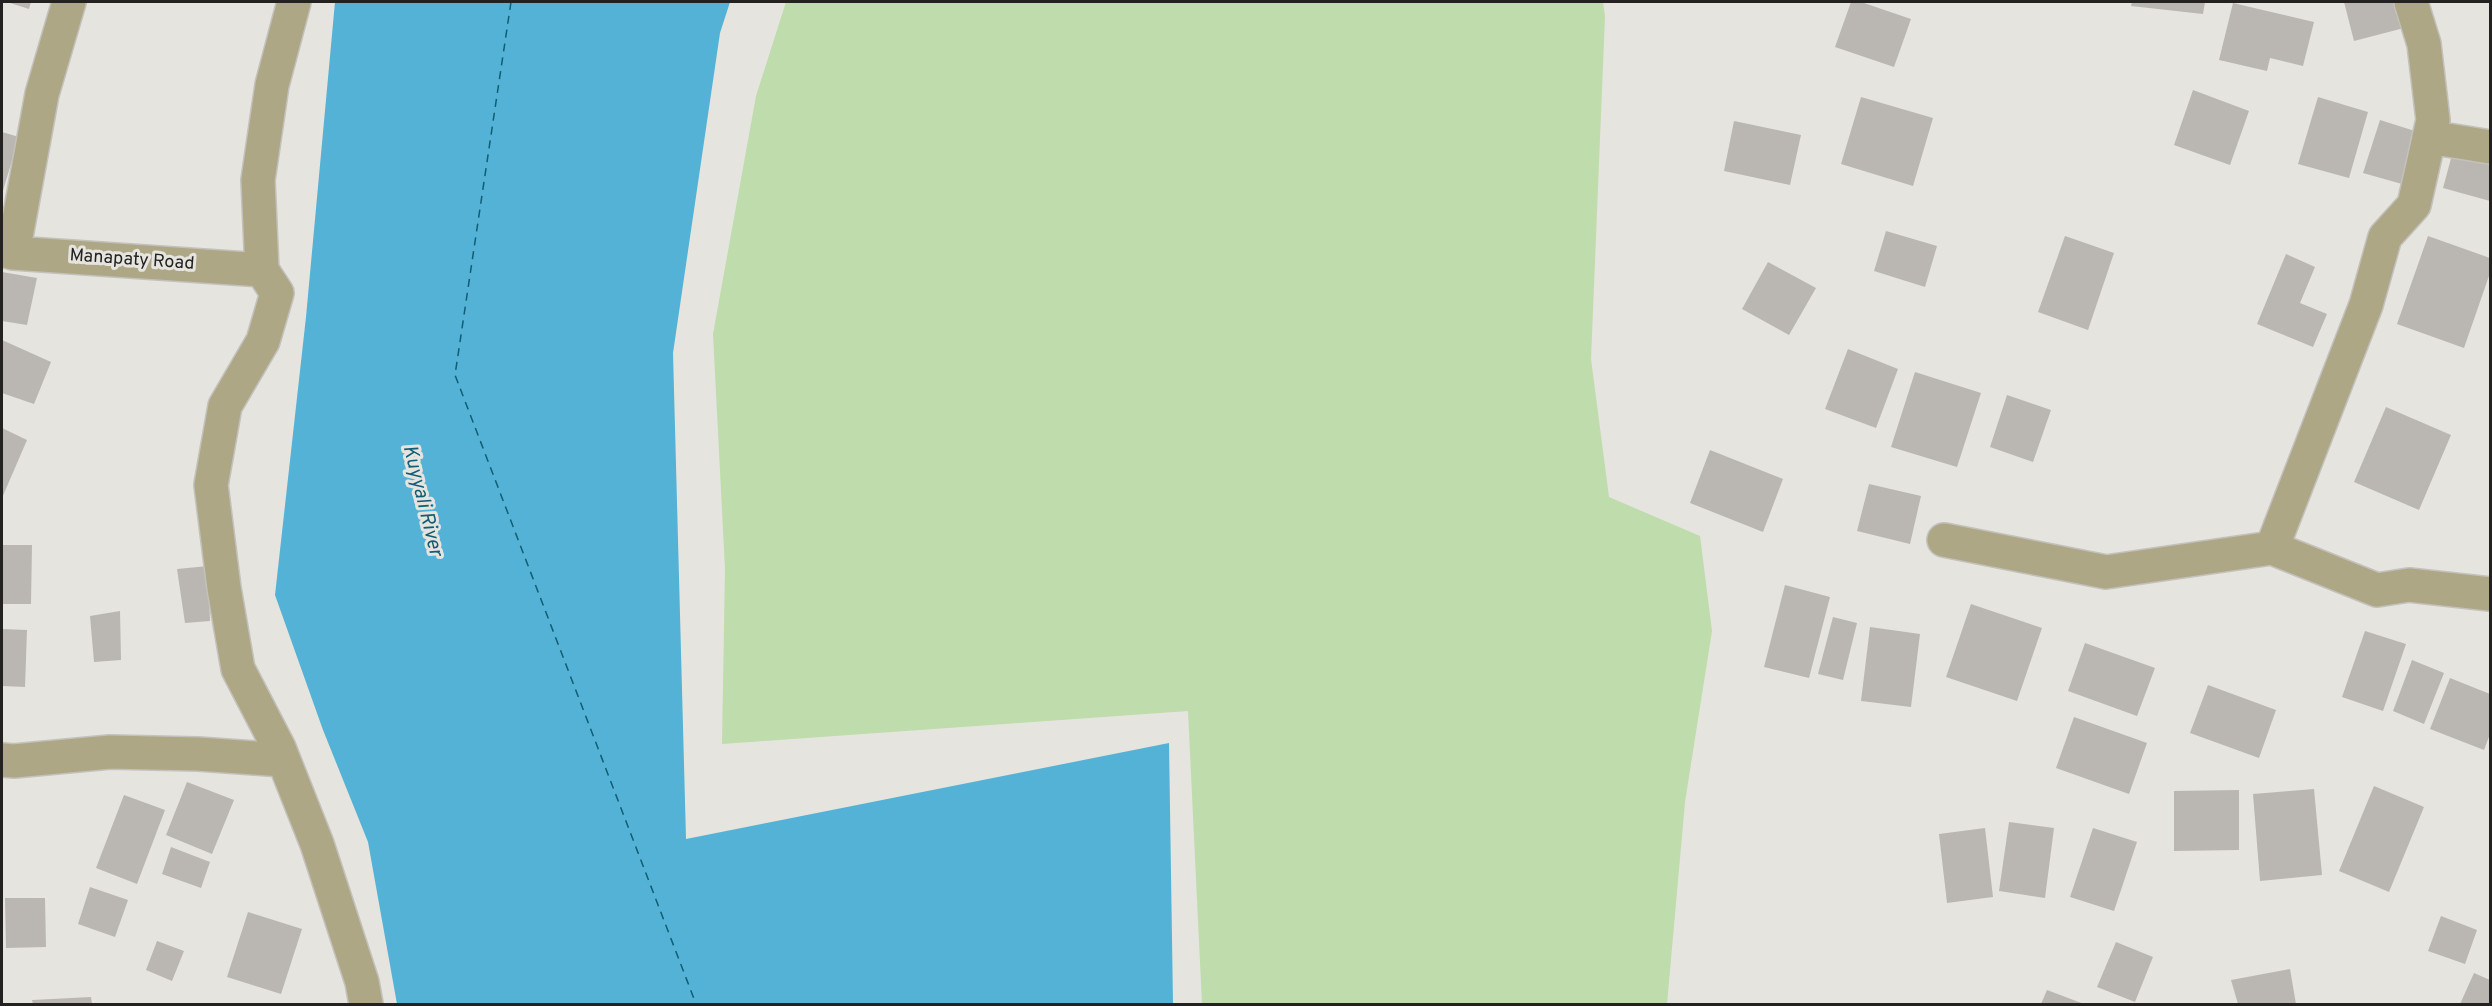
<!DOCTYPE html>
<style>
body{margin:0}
#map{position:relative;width:2492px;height:1006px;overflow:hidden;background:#e6e4de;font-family:Overpass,sans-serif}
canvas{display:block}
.frame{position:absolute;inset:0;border:3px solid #232220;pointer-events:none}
</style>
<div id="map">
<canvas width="2492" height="1006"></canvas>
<div class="frame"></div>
</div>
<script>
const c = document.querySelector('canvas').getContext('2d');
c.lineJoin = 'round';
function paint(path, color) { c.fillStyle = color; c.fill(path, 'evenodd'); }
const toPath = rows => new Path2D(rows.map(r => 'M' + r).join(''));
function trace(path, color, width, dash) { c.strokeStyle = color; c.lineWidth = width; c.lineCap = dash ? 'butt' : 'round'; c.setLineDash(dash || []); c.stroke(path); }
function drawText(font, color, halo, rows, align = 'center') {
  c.font = font + ' Overpass,sans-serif'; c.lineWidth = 6; c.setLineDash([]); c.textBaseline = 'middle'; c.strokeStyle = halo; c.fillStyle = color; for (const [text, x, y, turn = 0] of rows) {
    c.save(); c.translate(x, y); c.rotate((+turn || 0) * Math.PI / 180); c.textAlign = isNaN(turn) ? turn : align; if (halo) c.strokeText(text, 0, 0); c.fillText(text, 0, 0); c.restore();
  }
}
const green = toPath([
 [786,2,1603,2,1605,16,1591,359,1609,497,1700,536,1712,631,1685,802,1667,1004,1202,1004,1188,711,722,744,725,569,713,334,756,96]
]);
const water = toPath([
 [335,2,730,2,720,33,673,353,686,839,1169,743,1173,1004,397,1004,368,842,323,730,275,595,306,317]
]);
const ferry = toPath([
 [511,2,455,375,696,1004]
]);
const building = toPath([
 [7,2,31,2,29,9],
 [1851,2,1861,2,1911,19,1894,67,1835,47],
 [2132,2,2205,2,2203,14,2131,6],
 [2344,2,2397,2,2404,28,2354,41],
 [2233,3,2314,22,2303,66,2270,58,2267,71,2219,60],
 [2193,90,2249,111,2230,165,2174,145],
 [1861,97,1933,118,1913,186,1841,164],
 [2318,97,2368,112,2349,178,2298,164],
 [2380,120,2418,132,2402,184,2363,173],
 [1734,121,1801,135,1790,185,1724,171],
 [2,132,19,137,2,194],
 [2453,151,2490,162,2490,201,2443,188],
 [1886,231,1937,246,1925,287,1874,271],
 [2065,236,2114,253,2088,330,2038,312],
 [2428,236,2490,258,2490,273,2464,348,2397,324],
 [2286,254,2315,267,2300,303,2327,314,2313,347,2257,324],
 [1768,262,1816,288,1789,335,1742,309],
 [2,272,37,278,27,325,2,321],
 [2,340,51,362,34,404,2,393],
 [1848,349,1898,369,1876,428,1825,409],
 [1915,372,1981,393,1957,467,1891,447],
 [2007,395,2051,410,2033,462,1990,447],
 [2386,407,2451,435,2419,510,2354,482],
 [2,428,27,440,2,498],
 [1710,450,1783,479,1763,532,1690,503],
 [1869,484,1921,496,1910,544,1857,531],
 [2,545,32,545,31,604,2,604],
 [208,566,210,621,185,623,177,569],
 [1785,585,1830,597,1809,678,1764,667],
 [1971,604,2042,628,2017,701,1946,677],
 [120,611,121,660,94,662,90,616],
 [1833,617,1857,623,1843,680,1818,674],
 [1870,627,1920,634,1911,707,1861,701],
 [2,629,27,630,25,687,2,686],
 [2365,631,2406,644,2383,711,2342,697],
 [2085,643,2155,668,2137,716,2068,691],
 [2412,660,2444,673,2424,724,2393,711],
 [2450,678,2490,694,2490,734,2484,750,2430,729],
 [2208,685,2276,710,2259,758,2190,733],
 [2074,717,2147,743,2129,794,2056,768],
 [187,782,234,800,212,854,166,835],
 [2374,786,2424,807,2389,892,2339,871],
 [2314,789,2322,875,2260,881,2253,794],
 [2239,790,2239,850,2174,851,2174,791],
 [124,795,165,810,137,884,96,868],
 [2009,822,2054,828,2045,898,1999,891],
 [1985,828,1993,897,1947,903,1939,834],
 [2093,828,2137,842,2114,911,2070,897],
 [171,847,210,862,201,888,162,874],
 [90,887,128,900,115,937,78,924],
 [5,898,45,898,46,947,6,948],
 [248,912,302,929,281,994,227,977],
 [2441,916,2477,930,2465,964,2428,951],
 [157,941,184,951,172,981,146,970],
 [2116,942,2153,957,2135,1002,2097,987],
 [2290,969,2296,1004,2238,1004,2231,980],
 [2474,973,2490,980,2490,1004,2460,1004],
 [2047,990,2084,1004,2041,1004],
 [91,997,92,1004,33,1004,32,1000]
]);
const minor = toPath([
 [294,2,272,85,258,180,262,270,277,293,263,341,225,406,211,485,224,588,238,669,279,748,317,844,362,982,366,1004],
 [2411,2,2424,44,2433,120,2414,205,2385,237,2366,305,2272,548,2377,590,2409,585,2490,594],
 [2429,137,2490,147],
 [2,250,13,253,262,270],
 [13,253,42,94,69,2],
 [1944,540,2106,572,2272,548],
 [2,760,14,761,110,752,198,754,283,760]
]);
const streetNames = [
 ["Manapaty Road",132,261,4]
];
const waterNames = [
 ["Kuyyali River",421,501,76]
];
paint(green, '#bedcac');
paint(water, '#53b2d5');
trace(ferry, '#105d75', 1.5, [8, 6]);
paint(building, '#bab7b2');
trace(minor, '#c3c1bc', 36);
trace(minor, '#aea786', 33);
drawText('18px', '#232220', '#e6e4de', streetNames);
drawText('italic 20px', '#105d75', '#e6e4de', waterNames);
</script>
